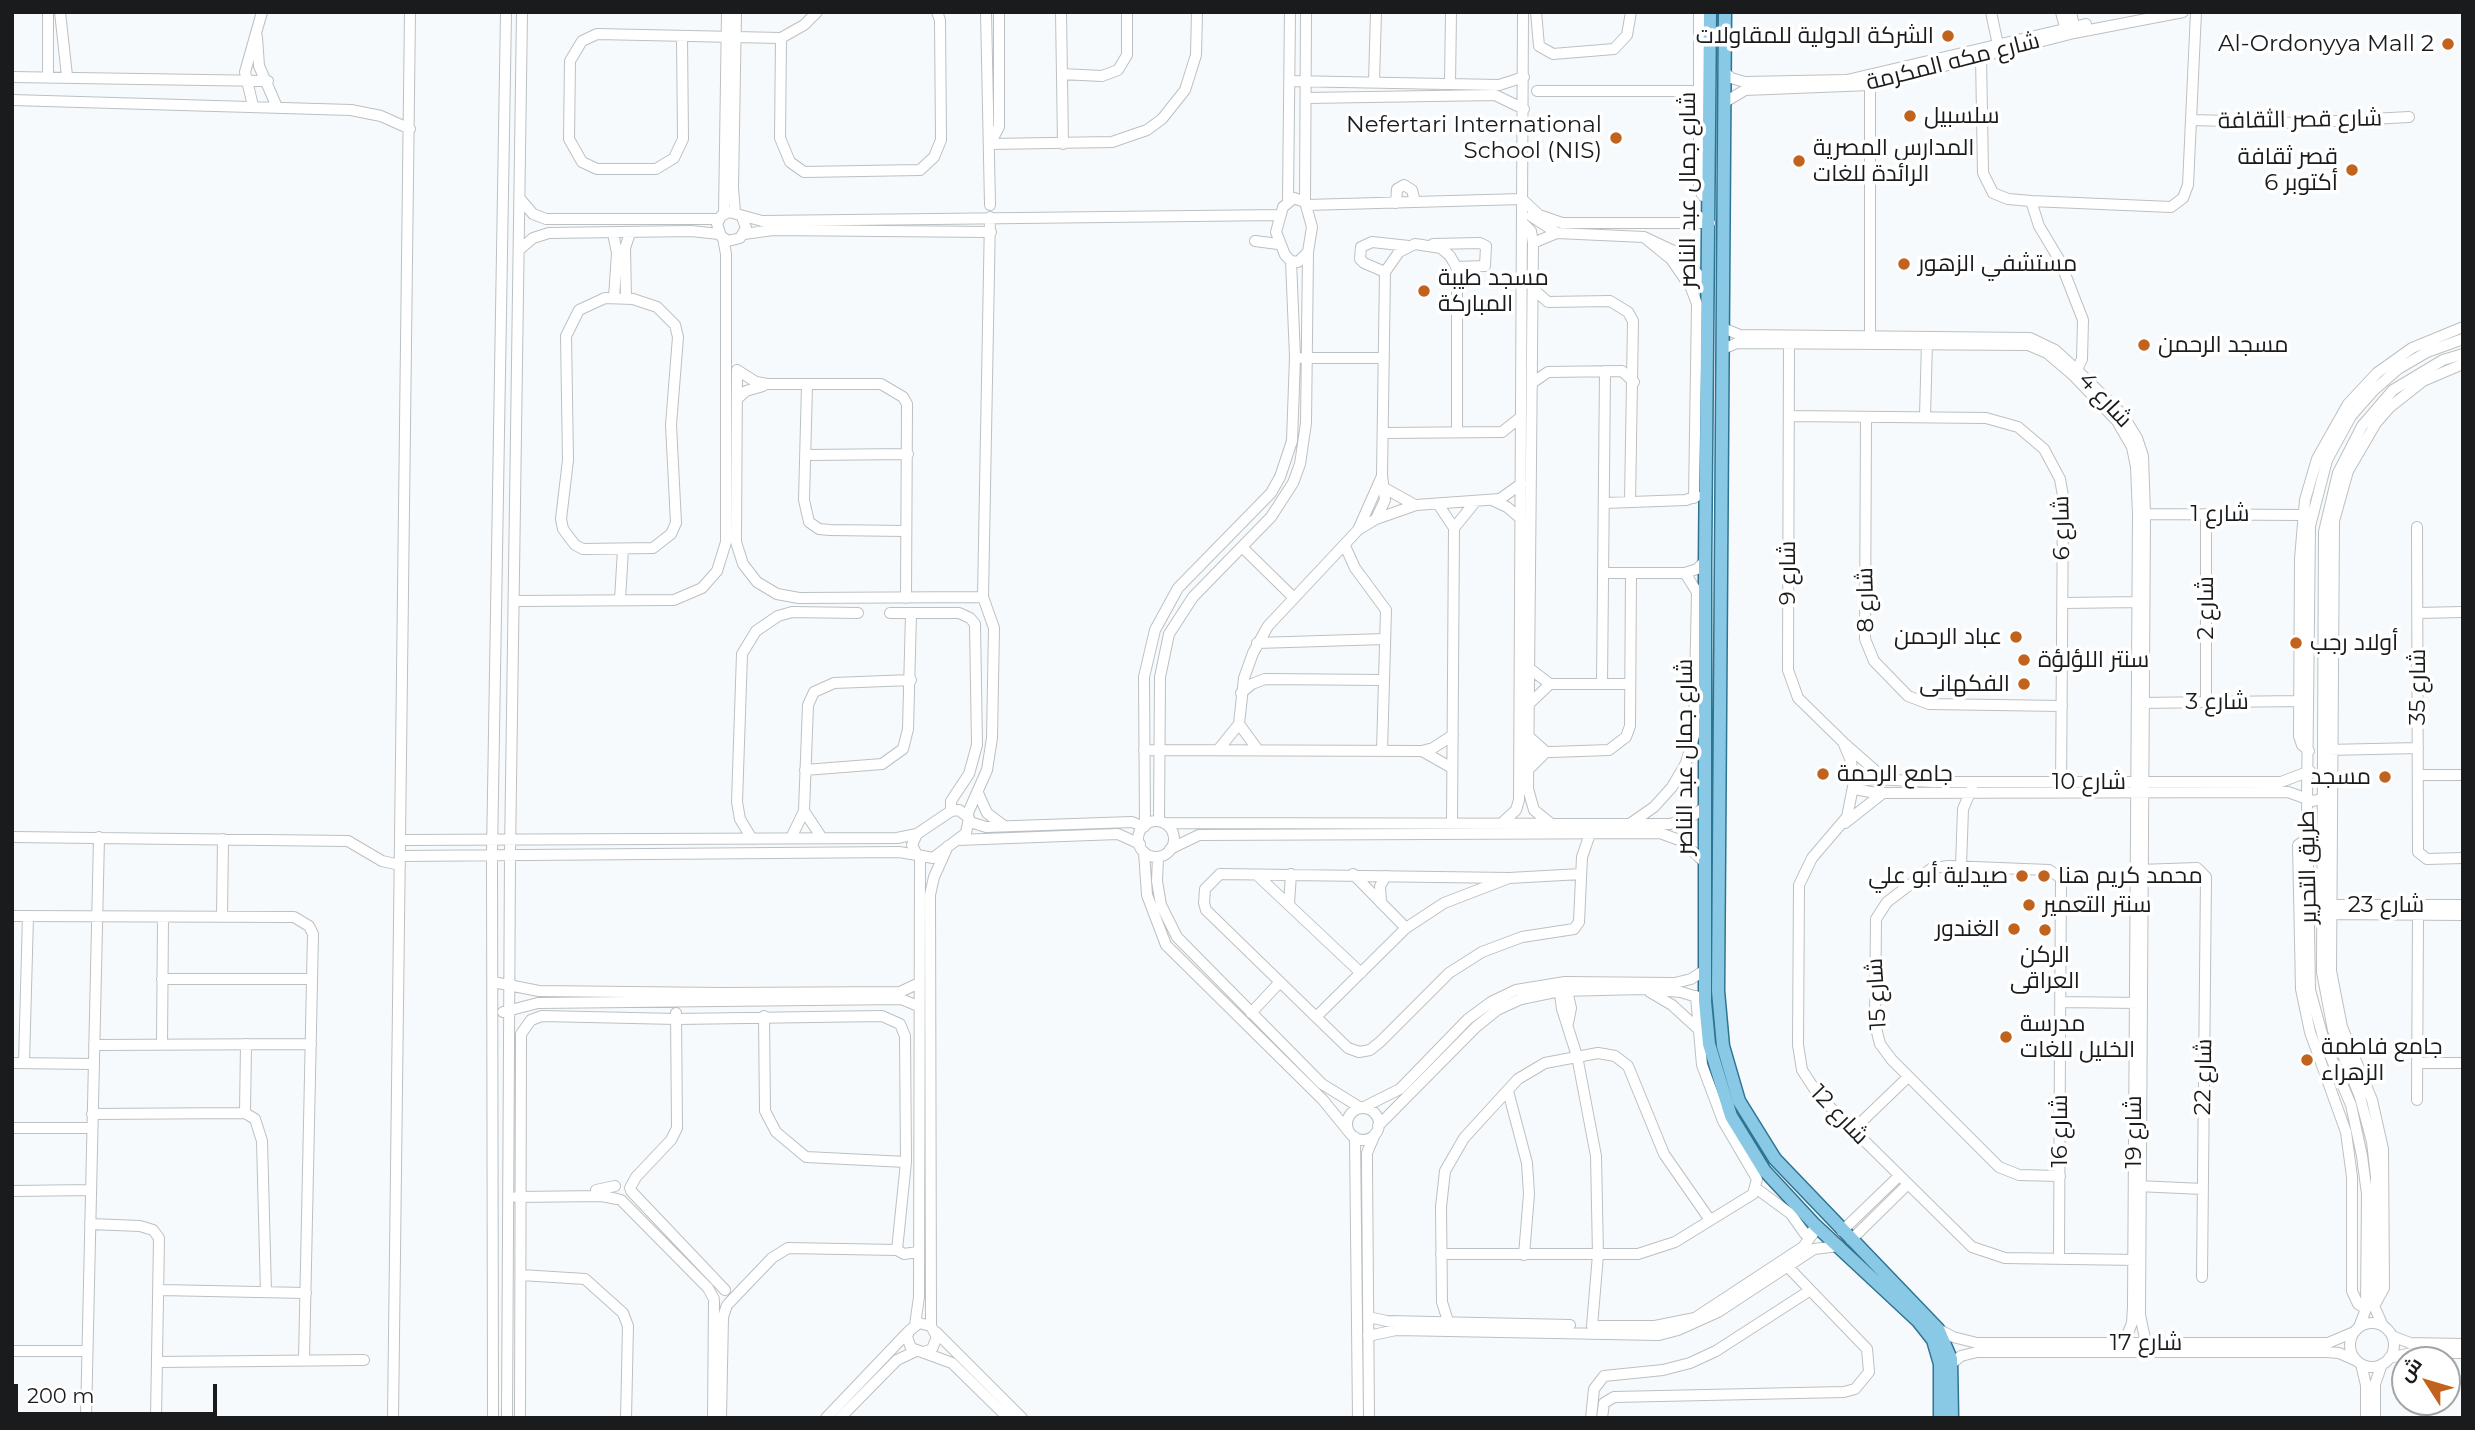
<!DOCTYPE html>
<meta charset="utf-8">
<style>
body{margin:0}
#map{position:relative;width:2475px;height:1430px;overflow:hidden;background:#f7fafc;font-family:Montserrat,Cairo,sans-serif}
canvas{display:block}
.frame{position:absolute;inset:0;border:14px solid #1a1b1c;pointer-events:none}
.north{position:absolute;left:2391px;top:1346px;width:70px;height:70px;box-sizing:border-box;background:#fff;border:2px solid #a3a4a4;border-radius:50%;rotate:307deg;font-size:19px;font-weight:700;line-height:28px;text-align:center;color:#1a1b1c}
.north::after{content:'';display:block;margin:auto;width:24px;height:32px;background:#c1621d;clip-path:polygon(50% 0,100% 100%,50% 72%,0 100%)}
.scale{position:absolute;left:14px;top:1384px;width:203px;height:32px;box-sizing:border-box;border:4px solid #1a1b1c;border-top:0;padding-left:9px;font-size:21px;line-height:24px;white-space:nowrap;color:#1a1b1c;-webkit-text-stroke:5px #fff;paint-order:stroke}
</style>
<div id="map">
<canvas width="2475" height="1430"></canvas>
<div class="frame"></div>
<div class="north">ش</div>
<div class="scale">200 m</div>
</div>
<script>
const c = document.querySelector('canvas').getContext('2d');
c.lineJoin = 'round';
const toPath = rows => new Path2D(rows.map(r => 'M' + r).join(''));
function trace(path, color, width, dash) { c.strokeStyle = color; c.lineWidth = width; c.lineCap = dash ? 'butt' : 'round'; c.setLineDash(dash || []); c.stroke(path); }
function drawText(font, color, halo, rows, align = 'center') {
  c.font = font + ' Montserrat,Cairo,sans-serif'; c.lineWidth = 7; c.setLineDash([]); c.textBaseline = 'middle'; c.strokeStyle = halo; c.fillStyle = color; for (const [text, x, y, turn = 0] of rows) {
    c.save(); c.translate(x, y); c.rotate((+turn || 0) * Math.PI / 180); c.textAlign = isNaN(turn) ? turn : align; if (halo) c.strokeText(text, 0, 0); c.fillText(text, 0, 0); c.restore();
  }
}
const minor = toPath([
 [60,12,67,76],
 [986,12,990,205],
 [1061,12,1063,144],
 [1536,12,1539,46,1553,54,1614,49,1627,35,1631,12],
 [1699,12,1699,189,1703,196,1709,198],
 [1991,12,1998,45],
 [2061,12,2065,27],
 [2071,12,2074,26],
 [682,36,683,139,674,158,656,169,597,169,582,162,569,139,570,61,582,41,597,34,781,38,804,25,817,12],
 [257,37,259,66,277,107],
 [781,38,780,138,790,162,804,172,920,170,934,157,941,140,940,20,937,12],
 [1981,56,1983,173,1993,193,2008,199,2031,201,2171,207,2183,198,2188,185,2196,12],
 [1725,72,1731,78,1745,82,1847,80,2086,24],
 [1062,74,1102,76,1118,70,1127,55,1127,12],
 [12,77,268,81],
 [48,77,48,12],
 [1289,81,1499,85,1524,77],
 [1374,82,1376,12],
 [1450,84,1451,12],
 [1537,91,1705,91],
 [1306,98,1495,95,1524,109],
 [12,100,351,110,381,116,410,129],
 [1725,102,1745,90,1870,85,2074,33,2183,12],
 [253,106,245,72,262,12],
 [2192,120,2298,123,2409,117],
 [990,144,1112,142,1147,130,1162,119,1185,90,1196,55,1197,12],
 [990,144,999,127,999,12],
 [1294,198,1305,202,1312,227,1308,252,1298,262,1291,261,1285,255,1276,232,1283,207,1294,198],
 [521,200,533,214,546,219,719,219],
 [1288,200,1290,12],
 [2031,201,2039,226,2060,261,2083,320,2082,359,2074,376],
 [1305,202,1306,12],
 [1396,203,1397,189,1404,185,1412,190,1415,202],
 [1306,205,1522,199,1539,215,1562,223,1710,223],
 [735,212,733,188,736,12],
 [724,214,727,12],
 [1531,216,1557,233],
 [742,217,746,228,740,238,728,241,721,236,717,224,721,216,729,212,762,221,1279,215],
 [1523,223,1531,231,1533,243,1528,789,1534,810,1550,823],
 [613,233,617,253,614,298],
 [744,234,773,230,991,232],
 [1644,237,1671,259,1691,288,1697,304,1694,498],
 [1255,241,1278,244],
 [1533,243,1557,233,1644,237,1682,255,1700,277,1706,291],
 [1433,244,1480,243,1486,246,1485,266,1456,267],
 [519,250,533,238,549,233,691,231,719,234],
 [1385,272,1364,263,1360,259,1361,247,1372,242,1409,246],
 [1533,289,1548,302,1610,301,1628,312,1633,321,1630,502],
 [605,298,633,299,657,307,675,325,678,337,671,425,676,523,671,534,653,548,583,549,575,545,563,529,561,519,568,460,566,336,579,310,605,298],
 [626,298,625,248,630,233],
 [1723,328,1740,335,2030,338,2055,350,2078,371,2123,415,2137,438,2143,456,2145,514,2140,1315,2146,1343],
 [1789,340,1788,670,1798,698,1843,742,1851,761,1854,782,1847,817,1812,858,1799,885,1798,1045,1802,1070,1819,1096,1972,1247,2005,1258,2138,1260],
 [1870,340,1870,78],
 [1723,349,1737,343,2028,345,2047,353,2074,376,2117,421,2132,447,2136,467,2138,514,2133,1306,2132,1323,2124,1343],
 [1302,358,1384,358],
 [737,370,736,542,743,564,757,582,777,594,799,598,983,597],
 [737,370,756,382,767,384,881,384,903,397,907,404,906,598],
 [1532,383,1548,372,1622,371,1634,382],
 [807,385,804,500,809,522,819,529,830,530,905,531],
 [737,399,746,391,763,386],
 [1789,416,1986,418,2018,427,2044,449,2060,479,2063,496,2061,793],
 [1866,417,1865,639,1874,661,1908,696,1929,704,2062,706],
 [1925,417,1927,341],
 [1383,433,1502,432,1521,417],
 [806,455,908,454],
 [1386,489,1415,505],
 [1492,500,1507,507,1520,518],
 [1604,503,1686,500,1697,496],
 [1438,504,1454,528,1452,823],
 [2139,514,2303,515],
 [1376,519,1416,505,1500,499,1521,484],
 [2417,527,2418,852,2427,859,2463,858],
 [1454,528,1476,501],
 [1358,530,1376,519,1385,500,1382,475,1385,272,1399,252,1415,244,1441,248,1450,256,1457,268,1457,432],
 [1345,546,1355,568,1386,610,1382,751],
 [1242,547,1293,597],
 [1603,573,1685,573,1697,569,1705,561],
 [620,600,623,549],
 [515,601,674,600,702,588,717,571,726,542,726,254,723,238],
 [2063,603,2141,602],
 [890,613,959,613,970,618,975,624,977,745,969,774,951,801,951,811],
 [2417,613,2463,612],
 [1257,643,1385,639],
 [1529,668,1550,684,1630,684],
 [1602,684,1605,371],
 [1241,693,1252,684,1265,679,1384,680],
 [2206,702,2206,514],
 [2139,703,2299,701],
 [1529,704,1550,684],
 [1239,724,1258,750],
 [1845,744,1886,780],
 [1144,750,1422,751,1433,748,1453,735],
 [1218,750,1239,724,1244,678,1253,653,1268,626,1358,530,1382,476],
 [2327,750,2418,748],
 [1422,751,1452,768],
 [2309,751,2302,745,2299,736,2300,559,2305,500,2317,459,2348,404,2377,373,2412,348,2463,327],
 [1523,753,1609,750,1626,737,1630,726,1631,573],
 [805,770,882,764,903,749,908,729,911,613],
 [1528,770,1546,752,1528,736],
 [2418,775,2463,775],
 [1854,782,1874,779,1933,782,2281,782,2310,771],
 [1854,789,1876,793,2288,792,2313,801,2321,799],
 [978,793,987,813,1004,826],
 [959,810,969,818,966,833,933,858,917,855,912,845,917,834,951,811,959,810],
 [804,811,822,838],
 [967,815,987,770,992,738,994,628,983,597,990,217],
 [1159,821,1160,677,1169,634,1193,597,1271,517,1293,483,1300,464,1306,423,1308,252],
 '1138 839a18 18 0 1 1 36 0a18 18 0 1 1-36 0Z',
 [970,822,986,827,1132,822,1144,827],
 [1164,823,1670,824,1690,818,1706,806],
 [1502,823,1516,810,1519,800,1523,12],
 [1631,823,1654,807,1672,787,1686,763,1694,736,1697,592,1685,573],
 [1845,823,1883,793],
 [1145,826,1144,677,1155,630,1178,588,1271,493,1280,477,1292,441,1295,357,1291,261],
 [12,837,348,841,382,861,400,865],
 [791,838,804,811,808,705,814,692,834,683,911,680],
 [2308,838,2298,845,2301,989,2310,1032,2346,1132,2352,1177,2352,1291,2358,1304,2366,1309],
 [752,839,740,819,737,802,742,654,756,631,778,616,792,612,858,613],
 [400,840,897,838,917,834],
 [957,840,1118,834,1140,844],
 [1170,849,1199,835,1660,833,1682,841,1705,863],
 [1144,852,1147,895,1166,945,1323,1100,1349,1132],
 [400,856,899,852,917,855],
 [1158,858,1157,881,1161,905,1177,937,1322,1084,1361,1108],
 [1961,866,1963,809,1972,788],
 [2139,870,2197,868,2206,877,2202,1277],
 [1353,874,1406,928],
 [1257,875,1361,973],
 [1509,878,1220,874,1205,889,1204,903,1206,910,1316,1017,1348,1048,1359,1052,1370,1050,1380,1042,1449,973,1482,952,1522,937,1574,929,1579,922,1582,857,1590,834],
 [1381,903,1380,886,1386,876],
 [1289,904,1291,874],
 [2327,905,2463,905],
 [2327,914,2463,915],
 [12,916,294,917,309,926,313,934,304,1359],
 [222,916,223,839],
 [162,979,312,979],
 [493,982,539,991,722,993,900,992,917,984],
 [1559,986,1562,1009,1577,1056,1596,1156,1598,1255,1592,1326],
 [1566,986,1571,1008,1568,1023],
 [1650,992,1672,1005,1696,1027],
 [2060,1002,2140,1003],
 [503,1012,538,1003,901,999,918,1006],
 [1251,1013,1280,982],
 [764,1016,765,1111,776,1132,806,1157,906,1162],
 [1316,1017,1406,928,1444,903,1509,878,1581,874],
 [94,1045,311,1044],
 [162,1045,163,917],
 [12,1063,94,1064],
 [24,1063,28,916],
 [2417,1063,2463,1063],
 [1508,1091,1527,1163,1529,1194,1524,1255],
 [2417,1100,2418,915],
 [1362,1108,1400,1089,1468,1019,1491,1002,1516,990,1565,982,1675,983,1691,979,1705,970],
 '1347 1124a16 16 0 1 1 32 0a16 16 0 1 1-32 0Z',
 [245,1113,246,1044],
 [92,1114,245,1113,255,1119,262,1141,266,1292],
 [1378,1126,1476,1027,1497,1010,1521,999,1560,991,1643,989,1681,992,1700,998],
 [12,1128,92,1128],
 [1853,1130,1908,1077],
 [1355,1137,1358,1418],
 [2137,1186,2203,1189],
 [630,1188,636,1177,671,1140,677,1128,676,1013],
 [1757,1189,1791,1214,1805,1234,1811,1234,1814,1228],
 [596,1190,615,1186],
 [12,1191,91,1190],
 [631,1191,725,1290],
 [516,1197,602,1196,617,1199],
 [621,1200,708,1288,714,1299],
 [90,1224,140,1226,153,1230,159,1238,156,1418],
 [1842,1231,1899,1176],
 [1851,1240,1907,1185],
 [897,1250,904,1254,918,1252],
 [1441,1254,1638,1254,1675,1242,1753,1194,1757,1179,1723,1121,1702,1065,1696,996],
 [2059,1259,2060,1040,2061,878,2049,870,1949,866,1932,868,1887,902,1876,919,1875,1024,1880,1044,1892,1060,1999,1167,2019,1175,2060,1176],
 [521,1275,585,1279,623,1313,628,1326,626,1418],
 [160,1290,306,1293],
 [2374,1306,2384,1288,2383,1149,2372,1100,2342,1027,2331,971,2334,521,2348,471,2376,423,2390,407,2423,381,2463,364],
 [1368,1317,1387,1321,1570,1325],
 [1448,1321,1442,1302,1441,1207,1445,1171,1464,1138,1518,1079,1545,1063,1598,1053,1615,1056,1628,1066,1664,1154,1710,1220],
 '2350 1345a22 22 0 1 1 44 0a22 22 0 1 1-44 0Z',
 [915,1325,919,1297,920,857],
 [931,1326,930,895,934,877,948,846],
 [1596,1326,1655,1326,1695,1318,1803,1247,1818,1227],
 [2383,1326,2374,1306,2376,1177,2372,1142,2360,1097,2333,1030,2322,972,2324,532,2338,473,2362,426,2393,390,2443,360,2463,354],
 [2359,1327,2366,1309,2367,1194,2362,1156,2351,1105,2324,1041,2310,990,2307,799,2310,526,2327,460,2351,416,2373,391,2398,369,2427,352,2463,339],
 [1938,1329,1953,1337,1977,1343,2328,1343,2354,1332],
 [936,1332,1022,1418],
 [1368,1336,1396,1330,1659,1335,1678,1330,1718,1312,1814,1249,1839,1246],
 [2392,1336,2410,1343,2463,1344],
 [12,1351,87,1351],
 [924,1352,932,1349,937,1337,931,1326,919,1323,909,1331,907,1337,911,1348,952,1363,1008,1418],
 [2389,1358,2412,1353,2463,1353],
 [158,1362,364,1360],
 [1951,1364,1961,1356,1977,1352,2326,1352,2339,1353,2357,1361],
 [2361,1364,2366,1385,2366,1418],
 [86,1418,99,837],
 [393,1418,410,12],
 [493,1418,492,854,506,12],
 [507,1418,510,854,522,12],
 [520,1418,521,1034,531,1020,542,1016,677,1019,882,1016,900,1024,905,1036,906,1162,897,1250,788,1248,772,1258,729,1303],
 [713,1418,714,1302],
 [721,1418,723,1317,727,1305],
 [826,1418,908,1332],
 [840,1418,897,1360,916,1351],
 [1369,1418,1367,1164,1367,1153,1375,1134],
 [1591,1418,1594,1389,1604,1376,1663,1370,1690,1363,1716,1351,1809,1291],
 [1602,1418,1604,1403,1614,1397,1844,1392,1855,1389,1869,1372,1867,1349,1787,1266],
 [2375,1418,2375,1384,2382,1364]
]);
const major = toPath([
 [1710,12,1705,561,1705,1001,1709,1044,1731,1116,1764,1170,1815,1225,1918,1321,1933,1340,1940,1364,1940,1418],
 [1725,12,1718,991,1723,1046,1739,1101,1775,1159,1938,1329,1951,1359,1952,1418]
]);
const markers = [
 [1948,36,7,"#c1621d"],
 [2448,44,7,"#c1621d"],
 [1910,116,7,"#c1621d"],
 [1616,138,7,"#c1621d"],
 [1799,161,7,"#c1621d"],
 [2352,170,7,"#c1621d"],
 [1904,264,7,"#c1621d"],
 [1424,291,7,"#c1621d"],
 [2144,345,7,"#c1621d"],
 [2016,637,7,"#c1621d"],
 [2296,643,7,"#c1621d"],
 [2024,660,7,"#c1621d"],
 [2024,684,7,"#c1621d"],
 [1823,774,7,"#c1621d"],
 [2385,777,7,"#c1621d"],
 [2022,876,7,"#c1621d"],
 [2044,876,7,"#c1621d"],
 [2029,905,7,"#c1621d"],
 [2014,929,7,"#c1621d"],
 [2045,930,7,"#c1621d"],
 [2006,1037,7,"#c1621d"],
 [2307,1060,7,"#c1621d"]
];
const poiNames = [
 ["الشركة الدولية للمقاولات",1934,36,"right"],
 ["Al-Ordonyya Mall 2",2434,44,"right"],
 ["سلسبيل",1924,116],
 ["Nefertari International",1602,125,"right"],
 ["School (NIS)",1602,151,"right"],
 ["المدارس المصرية",1813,148],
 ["الرائدة للغات",1813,174],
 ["قصر ثقافة",2338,157,"right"],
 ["6 أكتوبر",2338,183,"right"],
 ["مستشفي الزهور",1918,264],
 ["مسجد طيبة",1438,278],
 ["المباركة",1438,304],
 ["مسجد الرحمن",2158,345],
 ["عباد الرحمن",2002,637,"right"],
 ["أولاد رجب",2310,643],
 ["سنتر اللؤلؤة",2038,660],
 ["الفكهانى",2010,684,"right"],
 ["جامع الرحمة",1837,774],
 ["مسجد",2371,777,"right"],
 ["صيدلية أبو علي",2008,876,"right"],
 ["محمد كريم هنا",2058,876],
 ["سنتر التعمير",2043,905],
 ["الغندور",2000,929,"right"],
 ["الركن",2045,955,"center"],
 ["العراقى",2045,981,"center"],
 ["مدرسة",2020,1024],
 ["الخليل للغات",2020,1050],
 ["جامع فاطمة",2321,1047],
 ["الزهراء",2321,1073]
];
const streetNames = [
 ["شارع مكه المكرمة",1953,62,-14],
 ["شارع قصر الثقافة",2300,120,-1],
 ["شارع جمال عبد الناصر",1688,190,-90],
 ["شارع 4",2105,400,47],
 ["شارع 1",2220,514],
 ["شارع 6",2062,528,-91],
 ["شارع 9",1788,573,-90],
 ["شارع 8",1866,600,-91],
 ["شارع 2",2206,608,-90],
 ["شارع 35",2418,687,-90],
 ["شارع 3",2217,702],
 ["شارع جمال عبد الناصر",1685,757,-90],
 ["شارع 10",2089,782],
 ["طريق التحرير",2308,867,-91],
 ["شارع 23",2386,905],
 ["شارع 15",1877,994,-93],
 ["شارع 22",2204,1077,-89],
 ["شارع 12",1839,1115,46],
 ["شارع 16",2060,1131,-90],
 ["شارع 19",2134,1132,-90],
 ["شارع 17",2146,1343]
];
trace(minor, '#bdc0c2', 12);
trace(major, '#2f7593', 15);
trace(minor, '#fff', 10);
trace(major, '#89c9e5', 12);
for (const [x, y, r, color] of markers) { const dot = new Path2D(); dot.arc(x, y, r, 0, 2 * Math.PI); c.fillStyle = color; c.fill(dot); trace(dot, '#fff', 2.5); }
drawText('23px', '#1a1b1c', '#fff', poiNames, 'left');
drawText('23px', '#1a1b1c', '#fff', streetNames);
</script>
